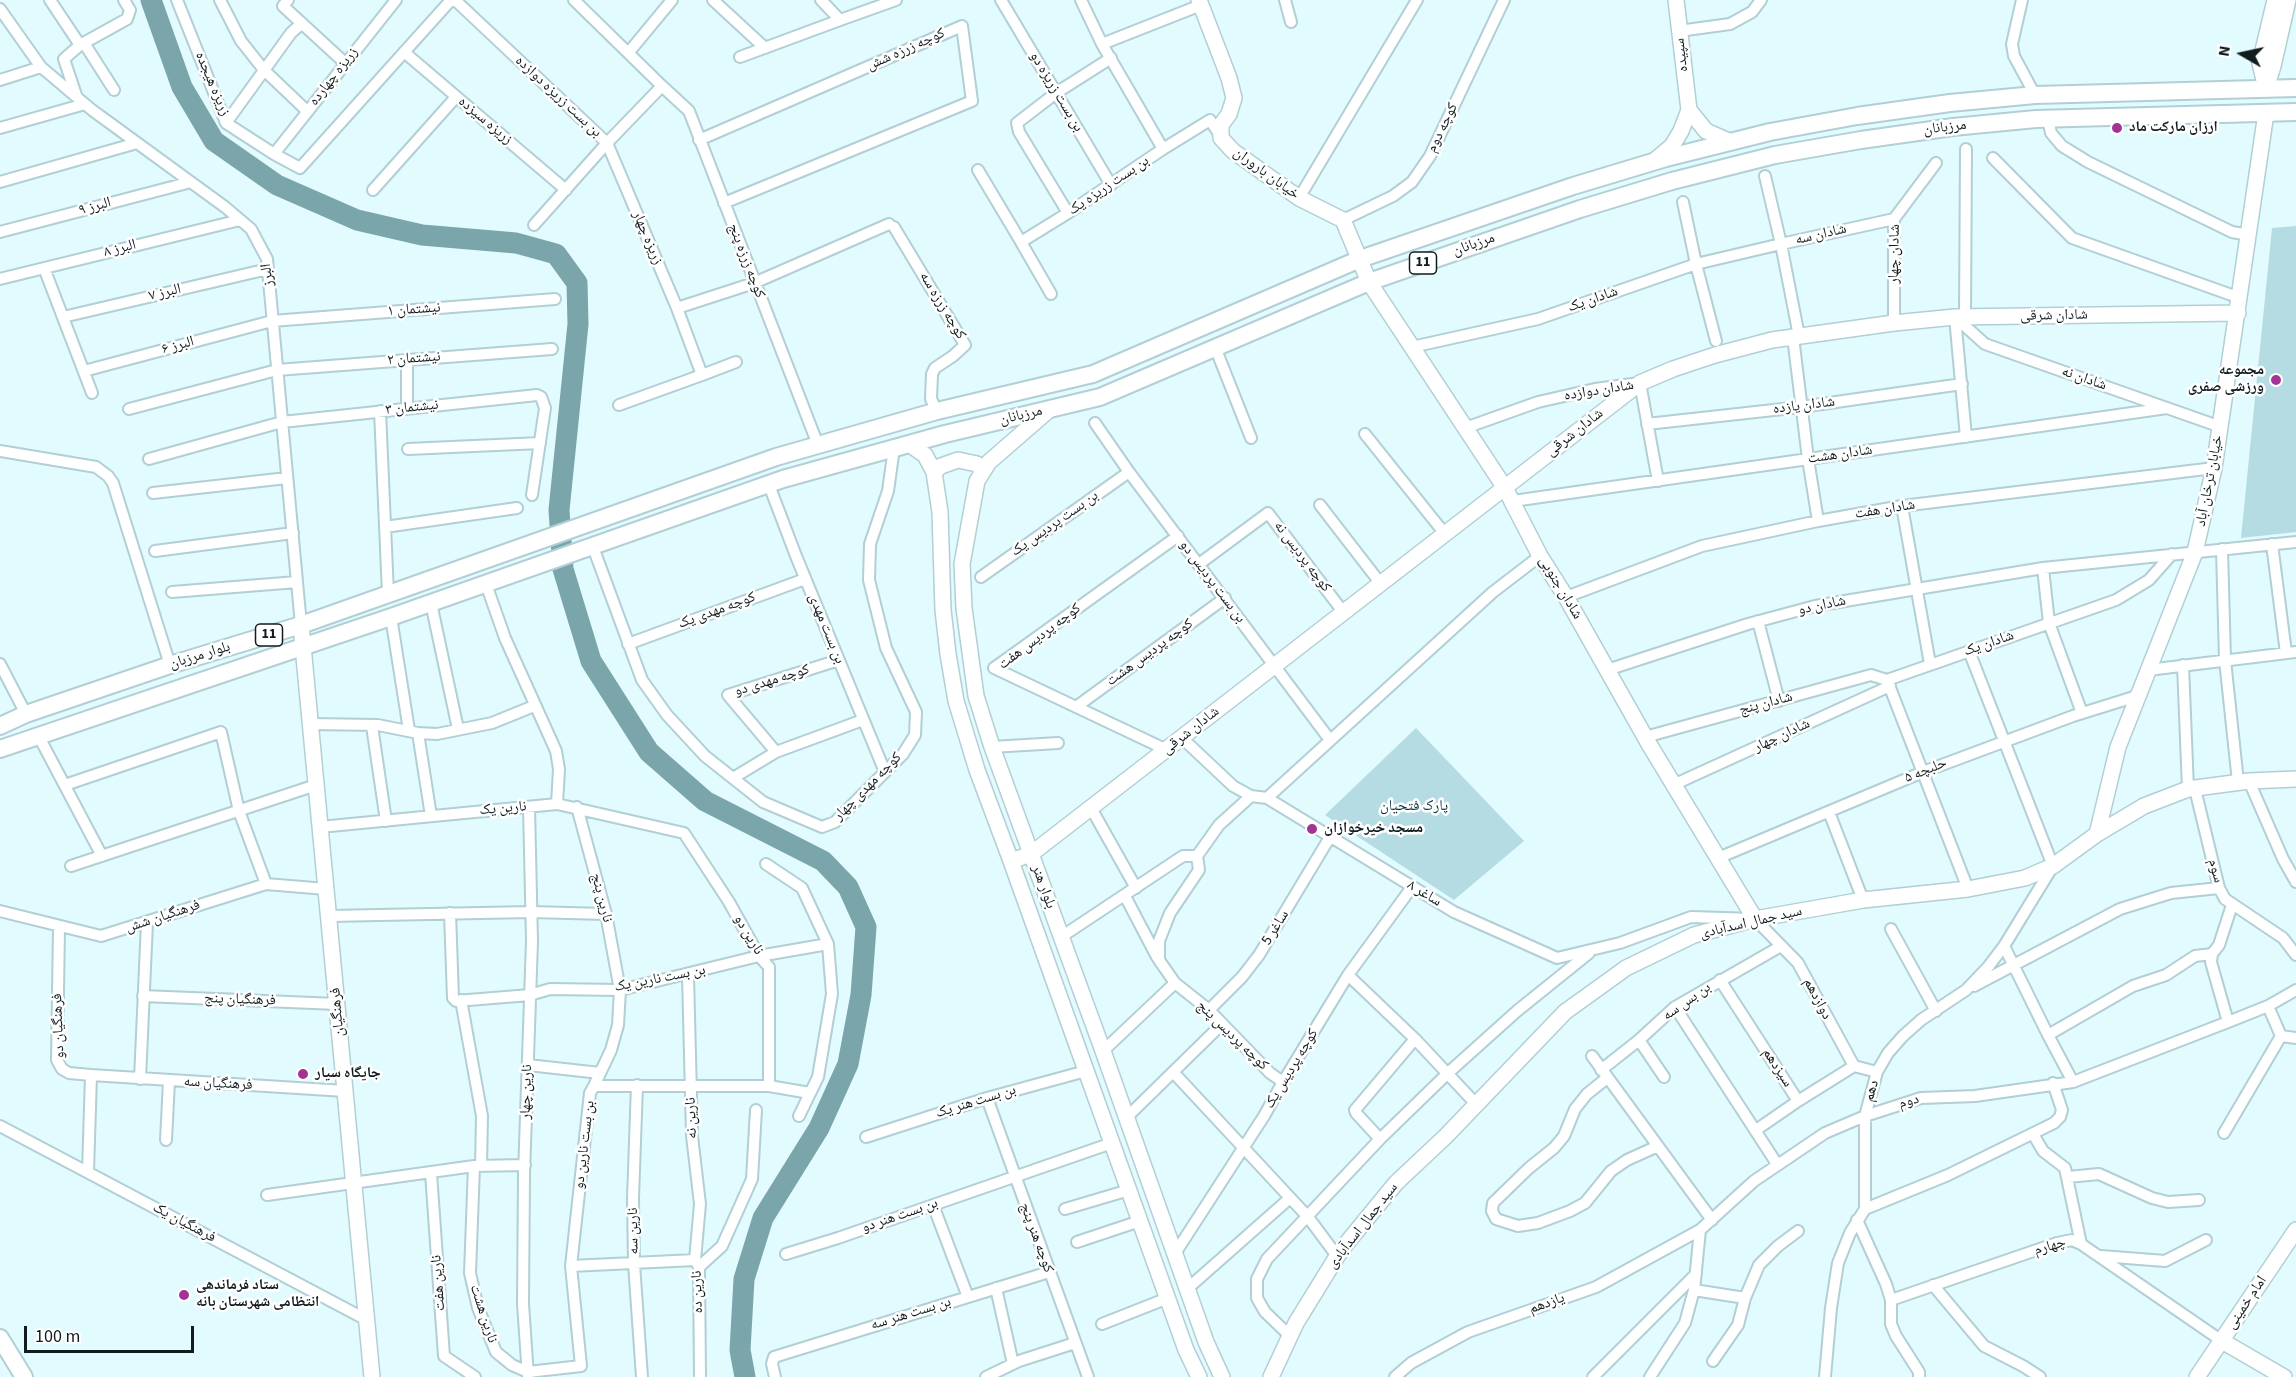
<!DOCTYPE html>
<meta charset="utf-8">
<style>
body{margin:0}
#map{position:relative;width:2296px;height:1377px;overflow:hidden;background:#e2fbff;font-family:"Source Sans 3",sans-serif}
canvas{display:block}
.north{position:absolute;left:2212px;top:24px;width:60px;height:60px;-webkit-text-stroke:4px #fff;paint-order:stroke;rotate:279deg;font-size:16px;font-weight:700;line-height:24px;text-align:center;color:#111c1e}
.north::after{content:'';display:block;margin:auto;width:21px;height:27px;background:#111c1e;clip-path:polygon(50% 0,100% 100%,50% 72%,0 100%)}
.scale{position:absolute;left:24px;top:1326px;width:170px;height:27px;box-sizing:border-box;border:3px solid #111c1e;border-top:0;padding-left:8px;font-size:18px;line-height:21px;white-space:nowrap;color:#111c1e;-webkit-text-stroke:4px #fff;paint-order:stroke}
</style>
<div id="map">
<canvas width="2296" height="1377"></canvas>
<div class="north">N</div>
<div class="scale">100 m</div>
</div>
<script>
const c = document.querySelector('canvas').getContext('2d');
c.lineJoin = 'round';
function paint(path, color) { c.fillStyle = color; c.fill(path, 'evenodd'); }
const toPath = rows => new Path2D(rows.map(r => 'M' + r).join(''));
function trace(path, color, width, dash) { c.strokeStyle = color; c.lineWidth = width; c.lineCap = dash ? 'butt' : 'round'; c.setLineDash(dash || []); c.stroke(path); }
function drawText(font, color, halo, rows, align = 'center') {
  c.font = font + ' "Source Sans 3","Noto Naskh Arabic",sans-serif'; c.lineWidth = 5; c.setLineDash([]); c.textBaseline = 'middle'; c.strokeStyle = halo; c.fillStyle = color; for (const [text, x, y, turn = 0] of rows) {
    c.save(); c.translate(x, y); c.rotate((+turn || 0) * Math.PI / 180); c.textAlign = isNaN(turn) ? turn : align; if (halo) c.strokeText(text, 0, 0); c.fillText(text, 0, 0); c.restore();
  }
}
const green = toPath([
 [2296,226,2296,532,2241,538,2272,228],
 [1416,728,1524,841,1454,900,1325,815]
]);
const river = toPath([
 [151,0,182,87,214,141,277,185,357,220,422,235,516,243,556,254,577,283,578,324,559,510,563,569,591,661,649,752,705,801,823,861,848,887,866,927,861,995,848,1064,819,1128,763,1218,744,1279,740,1350,745,1377]
]);
const street = toPath([
 [50,0,80,45],
 [177,0,226,123,291,33,302,23],
 [220,0,241,41,264,70,307,111],
 [288,0,283,6,345,63],
 [455,0,607,143,534,225],
 [574,0,662,86,607,143,677,308,754,283,889,224],
 [713,0,765,48],
 [1001,0,1111,185],
 [1285,0,1291,22],
 [2022,0,2012,44,2014,56,2035,95],
 [0,9,41,67,92,110,225,207,251,229,267,259,301,625],
 [840,20,896,0],
 [1679,31,1730,24,1752,12,1761,0],
 [84,43,114,90],
 [1102,44,1201,5],
 [404,52,566,190],
 [629,52,672,0],
 [740,57,840,20,821,0],
 [0,80,41,67],
 [662,86,689,111,818,445],
 [76,95,64,59,80,45,127,19,130,10,124,0],
 [2048,119,2051,133,2062,146,2088,162,2232,232,2249,235],
 [226,123,274,154,300,168,451,0],
 [0,128,85,104],
 [699,140,962,26,972,101,724,203],
 [1163,149,1210,120,1221,137],
 [274,154,396,0],
 [1993,158,2072,238,2240,298],
 [978,170,1021,242],
 [1765,176,1781,244,1894,219],
 [0,182,137,143],
 [373,190,456,97],
 [1299,198,1417,0],
 [1683,202,1696,264,1781,244,1799,336],
 [1068,213,1019,132,1017,123,1056,93,1111,58],
 [1343,220,1393,196,1412,182,1430,156,1504,0],
 [894,227,965,345,953,356,935,368,932,374,931,399,937,411],
 [0,232,191,182],
 [44,268,92,393],
 [0,279,240,220],
 [1051,294,1021,242,1068,213,1163,149,1102,44,1081,0],
 [63,317,268,269],
 [1955,317,1985,344,2221,427],
 [1955,317,1966,437],
 [1965,317,1966,149],
 [1894,323,1894,219,1936,163],
 [1793,337,1808,459,1818,521],
 [1215,347,1251,438],
 [1412,347,1538,319,1696,264,1716,341],
 [84,371,272,321,555,299],
 [702,375,736,362],
 [619,405,702,375,677,308],
 [129,409,277,370,552,349],
 [407,409,407,360],
 [380,411,388,594],
 [1095,423,1129,472,1330,740],
 [1647,424,1801,407,1962,384],
 [1465,428,1538,402,1595,389,1640,383,1658,481],
 [1365,434,1445,534],
 [408,449,540,443],
 [0,451,96,467,108,476,113,483,170,665],
 [149,459,282,422,537,395,541,397,545,408,532,495],
 [769,485,796,556,885,772],
 [153,493,287,478],
 [1513,501,2167,408],
 [1320,505,1381,584],
 [1902,506,1930,664],
 [385,527,517,508],
 [2272,544,2286,653],
 [593,547,642,680,667,715,705,756,763,802,822,827,835,822,903,754,915,735,916,712,886,648,869,580,870,544,888,491,894,448],
 [2222,549,2225,660,2238,782],
 [155,551,293,533],
 [1199,564,1268,513,1344,613],
 [2043,568,2049,623,2082,713],
 [981,577,1129,472],
 [486,584,505,638,556,751,559,769,557,804],
 [172,592,297,582],
 [1566,597,1702,546,1818,521,1902,506,2214,468],
 [431,603,458,729],
 [391,617,409,730],
 [1758,621,1779,701],
 [628,644,805,579],
 [839,660,728,695,776,752,863,720],
 [0,664,26,714],
 [2183,665,2188,789],
 [1607,670,1748,624,1815,606,2043,568,2296,542],
 [2148,670,2296,652],
 [1887,680,2116,600,2149,580,2172,554],
 [1887,680,1968,889],
 [1076,707,1225,598],
 [310,724,378,725,418,733,437,734,492,723,534,706],
 [372,726,386,821],
 [418,733,431,816],
 [38,735,102,856],
 [1645,737,1871,675,1887,680],
 [1182,738,1233,786,1251,796,1267,798,1454,912,1557,958,1620,943,1691,917,1755,919,1798,963,1854,1066,1877,1072],
 [992,747,1058,743],
 [1167,750,994,668,1178,536],
 [733,778,776,752],
 [2249,781,2283,859,2296,882],
 [65,785,221,732,239,811,266,884],
 [1673,785,1890,686],
 [2195,789,2219,888,2225,899,2283,938,2296,955],
 [1267,798,1493,592,1540,556],
 [577,807,606,914,620,990,618,1025,611,1050,594,1086],
 [1091,808,1136,888],
 [1829,812,1863,900],
 [320,827,557,804,684,833,729,902,759,956,769,967,769,1086],
 [1718,858,1923,772,2073,716,2137,696],
 [766,864,802,888,828,944,832,994,818,1077,799,1116],
 [71,866,316,785],
 [1125,896,1157,957],
 [0,911,101,936,266,884,326,889],
 [450,913,453,998,456,1001,530,995,550,989,620,990,759,956,828,944],
 [329,916,531,912,606,914],
 [59,927,57,1060,62,1069,69,1073,91,1075,88,1172],
 [1891,929,1936,1011],
 [1061,937,1183,856,1197,856],
 [2004,946,2048,1035,2073,1082],
 [688,975,692,1136,700,1204,695,1260],
 [1348,975,1415,1039,1476,1104],
 [1720,980,1798,1101,1854,1066],
 [1175,983,1159,960,1159,941,1170,913,1199,870,1197,856,1219,825,1251,796],
 [1974,986,2120,909,2171,893,2219,888],
 [143,996,337,1004],
 [461,1000,482,1116,481,1166],
 [2268,1006,2281,1036],
 [1675,1007,1777,1164],
 [1209,1010,1242,977,1259,955,1330,837],
 [2228,1022,2211,962,2212,954,2219,945,2232,905],
 [2048,1035,2133,986,2166,975,2195,956,2212,954],
 [2281,1036,2296,1038],
 [1639,1040,1664,1077],
 [1103,1051,1175,983,1209,1010,1270,1073,1283,1082],
 [1592,1056,1712,1220],
 [528,1065,600,1073],
 [1601,1070,1639,1040,1675,1007,1781,946],
 [1173,1072,1308,1217,1337,1256],
 [91,1075,345,1091],
 [1607,1078,1587,1094,1575,1109,1564,1136,1554,1148,1529,1168,1493,1203,1492,1211,1496,1219,1518,1226,1538,1223,1570,1211,1585,1203,1611,1171,1627,1160,1658,1146],
 [140,1079,147,923],
 [637,1085,633,1198,634,1264,642,1377],
 [987,1098,1088,1377],
 [1126,1118,1222,1024],
 [0,1126,367,1320],
 [1756,1130,1798,1101],
 [2224,1133,2281,1036],
 [2033,1134,2043,1151,2065,1168,2081,1244],
 [866,1137,987,1098,1086,1071],
 [1380,1139,1356,1113,1355,1110,1415,1039],
 [166,1140,169,1081],
 [474,1166,470,1273,478,1308,496,1352,512,1365,528,1372,581,1366,571,1266,590,1093,594,1086,769,1086,810,1093],
 [431,1173,444,1356,475,1377],
 [2068,1177,2099,1174,2152,1198,2168,1202,2199,1200],
 [267,1195,474,1166,525,1165],
 [933,1205,968,1297],
 [1065,1209,1129,1190],
 [1865,1209,1948,1175,2054,1123,2060,1117,2062,1110,2053,1083],
 [1857,1220,1886,1284,1891,1300,1891,1324,1896,1336,1919,1372,1919,1377],
 [1077,1242,1140,1221],
 [786,1254,838,1238,1112,1143],
 [1174,1255,1264,1116,1283,1082,1348,975,1412,887],
 [2101,1256,2165,1261,2206,1240],
 [571,1266,695,1260,699,1267,700,1377],
 [699,1267,722,1246,752,1179,756,1110],
 [1933,1285,1984,1346,2023,1366,2040,1377],
 [996,1288,1013,1364],
 [1187,1289,1290,1198],
 [1694,1290,1745,1298],
 [1891,1300,2057,1243,2072,1240,2081,1244,2222,1341],
 [1102,1324,1168,1298],
 [1290,1336,1265,1312,1257,1298,1257,1279,1267,1259,1380,1139,1448,1073,1517,1011,1589,953],
 [1713,1361,1738,1325,1745,1298,1759,1265,1778,1246,1798,1231],
 [528,1376,523,1304,524,1174,532,941,529,807],
 [775,1377,772,1364,774,1357,1049,1272],
 [986,1377,1019,1361,1075,1343],
 [1395,1377,1411,1363,1468,1332,1596,1287,1700,1230],
 [1593,1377,1696,1274],
 [1650,1377,1685,1323,1694,1290,1700,1230,1754,1181,1825,1133,1865,1116,1921,1098,1975,1096,2073,1082,2228,1022,2268,1006,2296,990],
 [1825,1377,1831,1308,1838,1263,1850,1233,1865,1209,1865,1116,1877,1072,1888,1053,1903,1036,1921,1020,1966,990,1988,967,2004,946,2053,866,1969,651]
]);
const secondary = toPath([
 [1199,0,1229,78,1234,98,1229,114,1221,125,1221,138,1233,151,1299,198,1343,220,1369,282,1505,488,1540,556,1566,597,1649,744,1755,919],
 [2266,89,2273,66,2288,0],
 [2266,89,2260,63,2275,0],
 [1689,110,1706,131,1731,142],
 [1654,161,1672,146,1681,131,1689,110,1676,0],
 [1050,409,989,462,977,481,962,564,964,608,976,696,992,747,1103,1051,1206,1342,1222,1377],
 [909,444,925,455,934,472,940,512,943,610,948,654,956,701,977,770,1011,861,1186,1350,1199,1377],
 [934,472,941,466,958,460,977,464,983,471],
 [301,625,372,1377],
 [2097,834,2118,747,2195,552,2214,468,2266,113],
 [1011,861,1031,854,1640,383,1673,369,1715,355,1772,340,1894,323,1955,317,2238,313],
 [2222,1341,2284,1377],
 [1271,1377,1296,1323,1341,1250,1396,1183,1446,1136,1565,1012,1626,968,1694,935,1755,919,1863,900,1968,889,2025,878,2053,866,2097,834,2144,806,2188,789,2249,781,2296,779],
 [2197,1377,2296,1230]
]);
const primary = toPath([
 [0,726,26,714,170,665,301,625,776,457,937,411,1093,374,1360,259,1573,186,1666,158,1770,132,1857,116,1950,103,2035,95,2296,88],
 [0,749,391,617,783,479,945,434,1100,397,1369,282,1580,209,1672,181,1775,155,1861,140,1953,127,2036,119,2296,112],
 [0,1338,24,1377]
]);
const markers = [
 [2117,128,6,"#a13494"],
 [2276,380,6,"#a13494"],
 [1312,829,6,"#a13494"],
 [303,1074,6,"#a13494"],
 [184,1295,6,"#a13494"]
];
const shields = [
 [1423,263,27],
 [269,635,27]
];
const shieldNames = [
 ["11",1423,263],
 ["11",269,635]
];
const streetNames = [
 ["کوچه زرزه شش",906,50,-24],
 ["سپیده",1682,55,-97],
 ["زریزه چهارده",334,77,-52],
 ["زریزه هیجده",212,84,67],
 ["بن بست زریزه دو",1056,92,59],
 ["بن بست زریزه دوازده",558,97,43],
 ["زریزه سیزده",485,121,40],
 ["کوچه دوم",1443,128,-64],
 ["مرزبانان",1945,128,-7],
 ["خیابان باروران",1266,174,36],
 ["بن بست زریزه یک",1109,186,-34],
 ["البرز ۹",95,207,-15],
 ["شادان سه",1821,235,-13],
 ["زریزه چهار",647,238,67],
 ["مرزبانان",1474,245,-19],
 ["البرز ۸",120,249,-14],
 ["شادان چهار",1895,254,-89],
 ["کوچه زرزه پنج",746,261,69],
 ["البرز",268,275,-97],
 ["البرز ۷",165,293,-13],
 ["شادان یک",1593,300,-19],
 ["کوچه زرزه سه",942,306,59],
 ["نيشتمان ۱",414,310,-4],
 ["شادان شرقی",2054,316,-1],
 ["البرز ۶",178,346,-15],
 ["نيشتمان ۲",414,359,-4],
 ["شادان نه",2084,379,19],
 ["شادان دوازده",1599,391,-9],
 ["شادان یازده",1804,406,-7],
 ["نيشتمان ۳",412,408,-6],
 ["مرزبانان",1021,416,-13],
 ["شادان شرقی",1575,433,-38],
 ["شادان هشت",1840,455,-8],
 ["خیابان ترخان آباد",2210,481,-79],
 ["شادان هفت",1885,510,-9],
 ["بن بست پردیس یک",1055,524,-35],
 ["کوچه پردیس نه",1302,557,53],
 ["بن بست پردیس دو",1212,582,53],
 ["شادان جنوبی",1560,588,59],
 ["شادان دو",1822,606,-12],
 ["کوچه مهدی یک",717,611,-20],
 ["بن بست مهدی",826,629,68],
 ["کوچه پردیس هفت",1040,637,-37],
 ["شادان یک",1989,644,-19],
 ["کوچه پردیس هشت",1150,653,-36],
 ["بلوار مرزبان",200,656,-17],
 ["کوچه مهدی دو",772,681,-17],
 ["شادان پنج",1766,704,-15],
 ["شادان شرقی",1191,731,-38],
 ["شادان چهار",1782,736,-25],
 ["حلبچه ۵",1926,771,-22],
 ["کوچه مهدی چهار",868,787,-45],
 ["نارین یک",503,809,-5],
 ["سوم",2215,871,75],
 ["بلوار هنر",1043,887,70],
 ["ساغر ٨",1424,894,31],
 ["نارین پنج",601,898,76],
 ["فرهنگیان شش",163,917,-18],
 ["سید جمال اسدآبادی",1751,923,-13],
 ["ساغر 5",1276,928,-58],
 ["نارین دو",748,935,59],
 ["بن بست نارین یک",660,979,-11],
 ["دوازدهم",1817,999,62],
 ["فرهنگیان پنج",240,1000,2],
 ["بن بس سه",1687,1002,-35],
 ["فرهنگیان",338,1012,-95],
 ["فرهنگیان دو",59,1026,-92],
 ["کوچه پردیس پنج",1232,1036,44],
 ["سیزدهم",1777,1068,57],
 ["کوچه پردیس یک",1292,1069,-59],
 ["فرهنگیان سه",218,1084,3],
 ["دهم",1872,1091,-74],
 ["نارین چهار",527,1092,-88],
 ["بن بست هنر یک",976,1102,-17],
 ["دوم",1909,1102,-16],
 ["نارین نه",692,1118,-92],
 ["بن بست نارین دو",585,1145,-83],
 ["بن بست هنر دو",900,1216,-19],
 ["فرهنگیان یک",184,1223,28],
 ["سید جمال اسدآبادی",1363,1226,-52],
 ["نارین سه",634,1231,-91],
 ["کوچه هنر پنج",1036,1238,70],
 ["چهارم",2050,1247,-16],
 ["نارین هفت",439,1283,-94],
 ["نارین ده",698,1292,-92],
 ["امام خمینی",2247,1303,-56],
 ["یازدهم",1547,1304,-20],
 ["نارین هشت",483,1314,72],
 ["بن بست هنر سه",911,1314,-17]
];
const poiNames = [
 ["ارزان مارکت ماد",2129,128],
 ["مجموعه",2264,371,"right"],
 ["ورزشی صفری",2264,388,"right"],
 ["مسجد خیرخوازان",1324,829],
 ["جایگاه سیار",315,1074],
 ["ستاد فرماندهی",196,1286],
 ["انتظامی شهرستان بانه",196,1303]
];
const parkNames = [
 ["پارک فتحیان",1414,807]
];
paint(green, '#b5dce2');
trace(river, '#7aa5ab', 21);
trace(street, '#b1cfd4', 14);
trace(secondary, '#b1cfd4', 18);
trace(primary, '#b1cfd4', 20);
trace(street, '#fff', 10);
trace(secondary, '#fff', 15);
trace(primary, '#fff', 16);
for (const [x, y, r, color] of markers) { const dot = new Path2D(); dot.arc(x, y, r, 0, 2 * Math.PI); c.fillStyle = color; c.fill(dot); trace(dot, '#fff', 2); }
for (const [x, y, w] of shields) { const box = new Path2D(); box.roundRect(x - w / 2, y - 11, w, 22, 4.5); c.fillStyle = '#fff'; c.fill(box); trace(box, '#111c1e', 1.5); }
drawText('bold 14px', '#111c1e', null, shieldNames);
drawText('15px', '#111c1e', '#fff', streetNames);
drawText('bold 15px', '#111c1e', '#fff', poiNames, 'left');
drawText('15px', '#0b353b', '#fff', parkNames);
</script>
